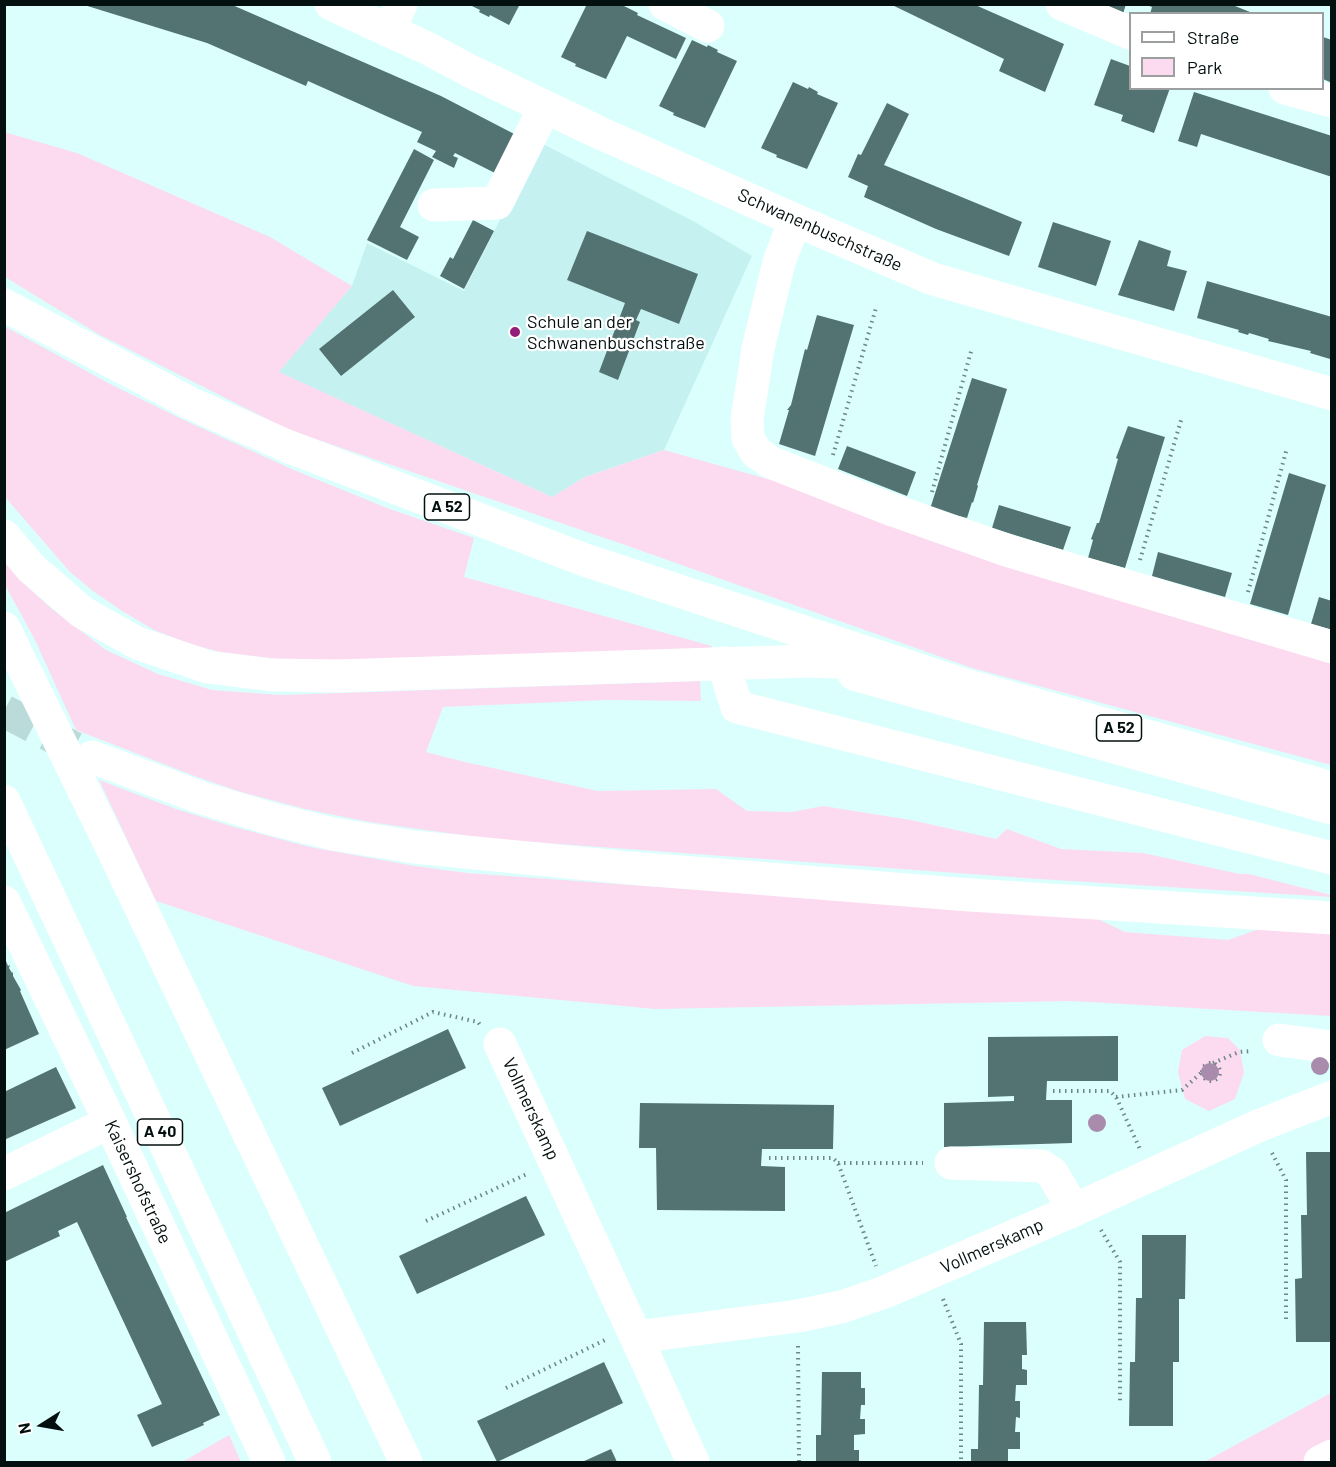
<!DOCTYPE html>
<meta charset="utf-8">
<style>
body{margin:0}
#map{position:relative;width:1336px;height:1467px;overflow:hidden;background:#dafffd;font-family:Barlow,sans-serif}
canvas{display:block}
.frame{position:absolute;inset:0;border:6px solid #04100f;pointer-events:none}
.legend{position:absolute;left:1129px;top:12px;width:195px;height:78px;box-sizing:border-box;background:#fff;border:2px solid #9b9f9f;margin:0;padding:8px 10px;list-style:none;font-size:18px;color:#04100f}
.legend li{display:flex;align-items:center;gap:12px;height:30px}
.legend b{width:30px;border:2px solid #9b9f9f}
.north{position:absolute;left:12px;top:1395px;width:60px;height:60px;-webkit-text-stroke:4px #fff;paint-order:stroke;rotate:259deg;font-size:16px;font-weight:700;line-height:24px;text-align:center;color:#04100f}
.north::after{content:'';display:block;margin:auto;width:21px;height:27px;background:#04100f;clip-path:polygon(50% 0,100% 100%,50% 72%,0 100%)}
</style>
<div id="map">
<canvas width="1336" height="1467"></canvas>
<div class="frame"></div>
<ul class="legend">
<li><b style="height:8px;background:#fff"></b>Straße</li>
<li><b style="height:16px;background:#fcdbf0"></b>Park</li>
</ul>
<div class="north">N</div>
</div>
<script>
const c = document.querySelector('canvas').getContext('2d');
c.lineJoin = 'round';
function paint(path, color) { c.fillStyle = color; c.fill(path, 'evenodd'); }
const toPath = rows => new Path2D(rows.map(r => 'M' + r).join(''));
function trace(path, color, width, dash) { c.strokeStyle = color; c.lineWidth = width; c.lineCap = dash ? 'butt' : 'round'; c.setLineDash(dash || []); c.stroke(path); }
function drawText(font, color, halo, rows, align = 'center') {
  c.font = font + ' Barlow,sans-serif'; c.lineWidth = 4.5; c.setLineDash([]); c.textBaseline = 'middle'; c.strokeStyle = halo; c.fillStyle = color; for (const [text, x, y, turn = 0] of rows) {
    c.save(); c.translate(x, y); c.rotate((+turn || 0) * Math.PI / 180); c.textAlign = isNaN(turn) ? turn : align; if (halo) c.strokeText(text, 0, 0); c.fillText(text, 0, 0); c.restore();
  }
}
const built = toPath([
 [539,142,693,221,752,256,664,450,585,477,552,497,278,372,352,286,367,243,464,291]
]);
const green = toPath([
 [4,132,77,153,270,237,352,286,279,372,552,497,585,477,664,450,910,519,1331,652,1331,765,972,668,625,545,289,430,98,334,5,277],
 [4,326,112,385,186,421,294,470,387,508,474,538,464,577,712,646,710,649,374,662,278,659,220,652,187,643,154,630,122,611,93,591,70,572,5,497],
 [4,561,21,581,52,609,106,650,158,674,212,690,281,695,700,681,701,701,607,700,443,707,426,752,465,762,598,791,716,789,747,811,792,812,823,806,911,820,996,839,1007,829,1061,849,1143,853,1240,874,1249,874,1331,895,1331,897,1039,879,490,839,369,822,305,809,241,792,197,777,76,730,35,640,5,585],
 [99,780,176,809,231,826,310,847,415,866,467,873,1098,919,1125,932,1228,940,1259,929,1331,934,1331,1016,1071,1001,655,1009,413,986,156,901],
 [1205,1036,1228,1038,1240,1050,1244,1073,1235,1099,1209,1111,1185,1099,1178,1072,1182,1050],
 [1331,1393,1331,1454,1316,1462,1204,1462],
 [229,1435,241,1462,182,1462]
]);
const building = toPath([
 [81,4,230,4,441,96,520,137,501,176,455,153,453,156,458,158,454,168,432,157,436,151,417,142,422,132,308,81,306,86,207,43],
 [468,4,520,4,509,25,490,15,489,17,479,12,480,10],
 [587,4,620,4,638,13,637,15,686,38,676,59,627,36,606,79,575,66,576,64,561,57],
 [890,4,973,4,1064,44,1045,92,999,71,1004,59],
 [1097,4,1126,4,1123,14],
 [1230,4,1255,14,1150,14,1152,7,1147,5],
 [1323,37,1332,40,1332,83,1323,79],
 [692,40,707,47,708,45,718,50,717,52,737,61,705,128,673,115,674,113,659,106],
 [1111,59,1130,66,1130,88,1170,88,1154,133,1121,121,1123,115,1094,105],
 [793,82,808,89,809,87,818,92,817,94,838,103,807,169,776,157,777,155,761,148],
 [1194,92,1332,136,1332,177,1201,134,1197,147,1178,141],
 [887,103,909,114,884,165,1022,222,1009,256,936,229,864,197,868,186,848,177,858,154,861,155],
 [414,149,434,160,400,227,419,237,407,260,367,240],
 [473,220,494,231,464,289,440,276,450,257,453,259],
 [1053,222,1111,241,1096,286,1038,267],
 [587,231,698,274,679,324,641,309,636,320,640,322,618,380,599,372,625,303,567,280],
 [1139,240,1171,251,1167,266,1187,271,1174,311,1118,295],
 [1207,281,1332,317,1332,357,1330,359,1310,353,1311,351,1268,341,1269,339,1249,333,1248,335,1238,332,1239,330,1197,318],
 [393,290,415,317,341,376,319,349],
 [817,315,854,325,815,456,779,444,789,410,787,410,791,405,805,349,807,350],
 [972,378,1007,389,977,485,978,486,973,503,972,502,967,518,930,509],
 [1128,426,1165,437,1125,568,1088,558,1093,540,1091,539,1097,523,1099,523,1118,459,1116,458],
 [847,446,916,472,907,496,838,469],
 [1289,473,1326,485,1288,615,1250,604],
 [999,505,1071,527,1063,550,992,528],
 [1158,552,1232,573,1225,597,1152,576],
 [1319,597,1332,601,1332,630,1311,624],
 [6,957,6,961,8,966,10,965,9,968,12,973,13,972,13,976,21,990,20,991,39,1034,4,1050,4,958],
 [448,1029,466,1068,340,1126,322,1088],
 [1118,1036,1118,1081,1047,1081,1046,1100,1072,1100,1072,1143,944,1147,944,1103,1014,1101,1014,1096,988,1097,988,1037],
 [56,1067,76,1108,4,1140,4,1092],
 [640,1103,834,1105,833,1149,762,1149,761,1166,785,1167,785,1211,657,1210,656,1148,639,1148],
 [1306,1152,1332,1152,1332,1342,1296,1342,1295,1279,1302,1278,1301,1215,1307,1215],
 [103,1165,127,1217,126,1217,220,1415,203,1423,204,1425,152,1447,137,1415,162,1404,77,1222,58,1231,60,1236,4,1262,4,1213],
 [526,1196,545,1235,417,1294,399,1256],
 [1142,1235,1186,1235,1185,1299,1179,1299,1179,1362,1173,1362,1173,1426,1129,1426,1130,1362,1135,1362,1136,1298,1142,1298],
 [984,1322,1026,1322,1027,1355,1022,1355,1022,1369,1027,1370,1027,1385,1016,1385,1015,1401,1020,1401,1020,1418,1016,1417,1015,1432,1020,1432,1020,1449,1008,1449,1008,1462,971,1462,971,1449,978,1449,979,1385,983,1385],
 [604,1362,623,1403,497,1462,477,1421],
 [822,1372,861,1372,861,1388,865,1388,865,1405,861,1405,860,1419,865,1419,865,1434,854,1435,854,1450,859,1450,859,1462,816,1462,816,1435,821,1435],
 [611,1449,617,1462,582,1462]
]);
const highwayTunnel = toPath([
 [4,711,74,748]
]);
const path = toPath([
 [833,455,876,308],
 [932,492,972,348],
 [1140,560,1182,417],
 [1248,592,1287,448],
 [352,1053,433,1012,478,1022,480,1025],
 [1213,1063,1239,1052,1252,1051],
 '1202 1072a9 9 0 1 1 18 0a9 9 0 1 1-18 0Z',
 [1053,1091,1110,1091,1116,1097,1140,1149],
 [1116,1097,1182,1090,1202,1072],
 [1272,1153,1286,1180,1286,1320],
 [769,1158,833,1158,838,1163,876,1266],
 [838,1163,923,1163],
 [426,1221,529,1173],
 [1101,1230,1120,1262,1120,1402],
 [943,1299,961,1344,961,1462],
 [798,1346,799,1462],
 [506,1388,605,1340]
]);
const minor = toPath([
 [331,4,427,48,470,71,598,132,795,220,933,279,1332,394],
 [665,4,708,26],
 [1062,4,1130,33],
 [389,31,401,4],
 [1285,88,1332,101],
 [434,205,497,203,545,107],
 [795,220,779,262,758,349,747,419,748,438,756,452,770,462,887,508,1009,551,1332,647],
 [4,536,31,568,82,612,137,643,208,667,272,675,337,676,808,661,888,664],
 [723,663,737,707,1332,858],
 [854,674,1332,808],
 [4,902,110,1122,269,1462],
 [1279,1040,1332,1047],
 [500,1044,636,1337,798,1316,841,1307,885,1292,1074,1210,1258,1126,1332,1097],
 [951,1163,1042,1166,1052,1173,1074,1210],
 [4,1174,110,1122],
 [636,1337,693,1462]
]);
const major = toPath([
 [1320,1462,1332,1456]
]);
const highway = toPath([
 [4,305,192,404,287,446,585,560,965,685,1332,788],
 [4,628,114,852,406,1462],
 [92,757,202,798,272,819,333,834,414,847,630,868,970,895,1332,918],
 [4,801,315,1462]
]);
const trees = [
 [1320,1066],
 [1210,1072],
 [1097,1123]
];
const markers = [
 [515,332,6,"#941d7a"]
];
const shields = [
 [447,507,45],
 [1119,728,45],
 [160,1132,45]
];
const shieldNames = [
 ["A 52",447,507],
 ["A 52",1119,728],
 ["A 40",160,1132]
];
const streetNames = [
 ["Schwanenbuschstraße",820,230,24],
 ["Vollmerskamp",531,1109,65],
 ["Kaisershofstraße",138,1182,65],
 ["Vollmerskamp",992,1246,-24]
];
const poiNames = [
 ["Schule an der",527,322],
 ["Schwanenbuschstraße",527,343]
];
paint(built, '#c5f2f0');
paint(green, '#fcdbf0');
paint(building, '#527372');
trace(highwayTunnel, '#badbd9', 33, [33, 16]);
trace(path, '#6e8685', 4, [1.5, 4.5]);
trace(minor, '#fff', 33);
trace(major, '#fff', 33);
trace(highway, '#fff', 33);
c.fillStyle = '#a98cad';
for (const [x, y] of trees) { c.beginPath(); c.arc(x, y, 9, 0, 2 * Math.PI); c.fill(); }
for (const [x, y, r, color] of markers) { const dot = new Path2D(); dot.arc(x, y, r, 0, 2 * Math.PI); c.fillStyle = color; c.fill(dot); trace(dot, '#fff', 2); }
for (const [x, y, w] of shields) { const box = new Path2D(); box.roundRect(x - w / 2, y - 13, w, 26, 4.5); c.fillStyle = '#fff'; c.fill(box); trace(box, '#04100f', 1.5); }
drawText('bold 16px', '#04100f', null, shieldNames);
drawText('18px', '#04100f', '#fff', streetNames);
drawText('18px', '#04100f', '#fff', poiNames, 'left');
</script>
